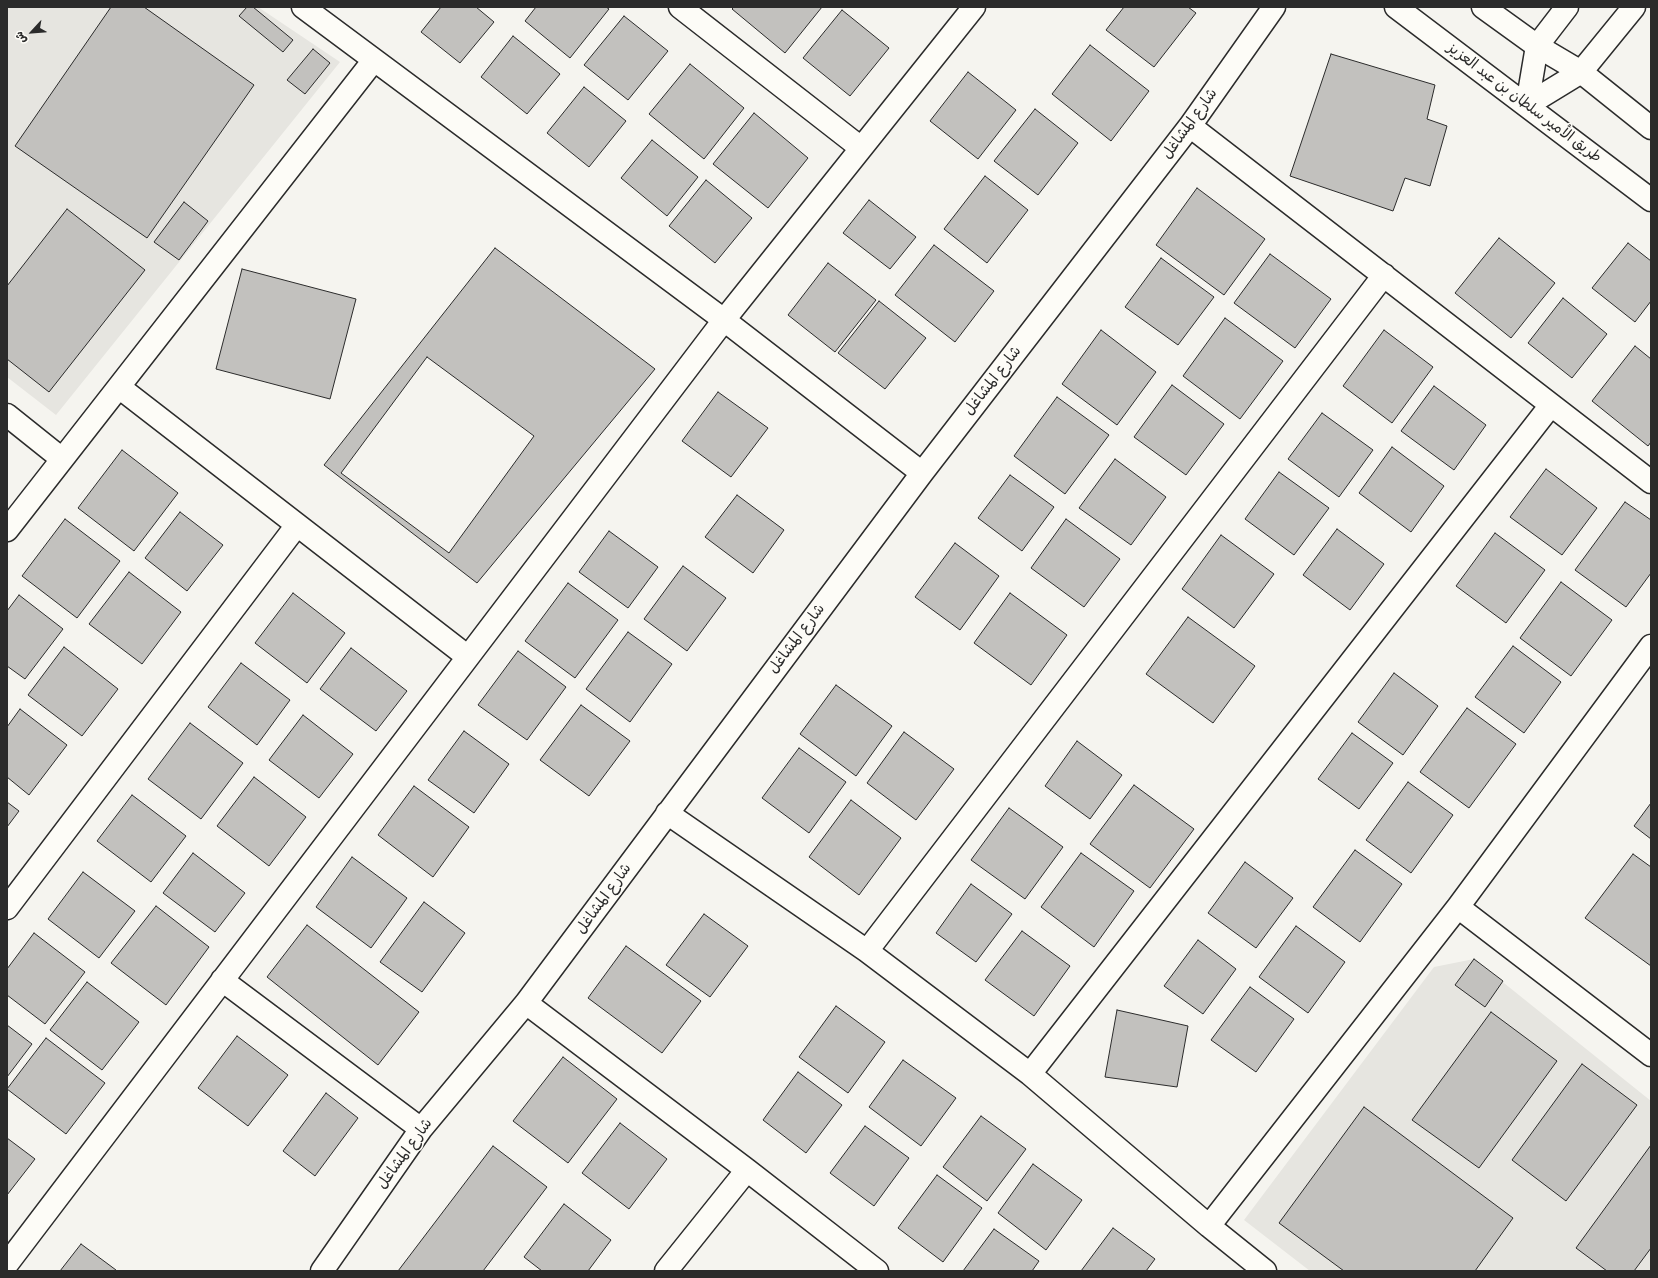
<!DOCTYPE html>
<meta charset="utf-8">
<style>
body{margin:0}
#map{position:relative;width:1658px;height:1278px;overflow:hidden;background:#f5f4ef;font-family:Itim,"Playpen Sans Arabic",sans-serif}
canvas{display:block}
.frame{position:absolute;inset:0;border:8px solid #2b2b2b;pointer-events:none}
.north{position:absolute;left:12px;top:12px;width:40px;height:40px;-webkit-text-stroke:3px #fdfcf7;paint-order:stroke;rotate:244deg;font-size:11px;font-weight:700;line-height:16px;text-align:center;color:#2b2b2b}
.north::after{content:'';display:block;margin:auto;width:14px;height:18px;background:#2b2b2b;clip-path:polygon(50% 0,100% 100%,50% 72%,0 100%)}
</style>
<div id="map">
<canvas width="1658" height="1278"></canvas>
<div class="frame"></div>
<div class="north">ش</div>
</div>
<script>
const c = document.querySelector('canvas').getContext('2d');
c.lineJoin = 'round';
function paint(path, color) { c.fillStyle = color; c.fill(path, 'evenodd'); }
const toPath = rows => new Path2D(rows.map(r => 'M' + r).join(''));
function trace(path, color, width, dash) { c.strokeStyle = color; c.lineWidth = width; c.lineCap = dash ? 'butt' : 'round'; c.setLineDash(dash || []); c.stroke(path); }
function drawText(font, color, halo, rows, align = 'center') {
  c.font = font + ' Itim,"Playpen Sans Arabic",sans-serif'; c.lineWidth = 3; c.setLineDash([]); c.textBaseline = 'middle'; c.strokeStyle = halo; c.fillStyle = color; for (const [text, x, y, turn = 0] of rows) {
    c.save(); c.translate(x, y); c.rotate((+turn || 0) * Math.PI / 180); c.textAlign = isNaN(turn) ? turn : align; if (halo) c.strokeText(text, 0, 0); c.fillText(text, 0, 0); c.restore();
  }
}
const built = toPath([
 [7,7,258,7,340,62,56,415,7,377],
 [1474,959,1651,1101,1651,1271,1310,1271,1244,1220,1434,967]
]);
const building = toPath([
 [111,7,144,7,254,85,147,238,15,146,111,7],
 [247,7,253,7,293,40,283,52,239,16,247,7],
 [441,7,476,7,494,22,460,63,421,32,441,7],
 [536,7,606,7,609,9,570,58,525,21,536,7],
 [734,7,822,7,785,53,732,9,734,7],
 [1124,7,1188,7,1196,13,1154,67,1106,30,1124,7],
 [842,10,889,48,850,96,803,58,842,10],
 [624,16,668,51,628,100,584,65,624,16],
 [513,36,560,74,527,114,481,77,513,36],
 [1090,45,1149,91,1111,141,1052,94,1090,45],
 [313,49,330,63,305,94,287,80,313,49],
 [1331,54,1435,85,1427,119,1447,126,1430,186,1405,178,1393,211,1290,176,1331,54],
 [690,64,744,108,704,159,649,114,690,64],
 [968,72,1016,110,978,159,930,121,968,72],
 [584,87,626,121,589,167,547,133,584,87],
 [1035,109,1078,143,1038,195,994,161,1035,109],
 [754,113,808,158,768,208,713,164,754,113],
 [652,140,698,177,667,216,621,178,652,140],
 [985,176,1028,210,987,263,944,229,985,176],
 [706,180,752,218,715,263,669,226,706,180],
 [1197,188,1265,239,1224,295,1156,245,1197,188],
 [869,200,916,237,890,269,843,233,869,200],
 [184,202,208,221,179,260,154,242,184,202],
 [67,209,145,270,49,392,7,359,7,286,67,209],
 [1499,238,1555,283,1511,338,1455,293,1499,238],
 [1628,243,1651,261,1651,301,1635,322,1592,288,1628,243],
 [934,245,994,291,955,342,895,295,934,245],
 [495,248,655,369,477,583,324,465,495,248],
 [1270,254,1331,299,1295,348,1234,303,1270,254],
 [1161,258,1214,297,1178,345,1125,307,1161,258],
 [828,263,876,300,835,352,788,315,828,263],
 [242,269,356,299,330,399,216,369,242,269],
 [1563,298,1607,334,1572,378,1528,343,1563,298],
 [879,301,926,338,885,389,838,353,879,301],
 [1225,318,1283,361,1240,419,1183,376,1225,318],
 [1101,330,1156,372,1117,425,1062,384,1101,330],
 [1384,330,1433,367,1392,423,1343,386,1384,330],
 [1635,346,1651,359,1651,442,1648,446,1592,401,1635,346],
 [427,357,534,436,449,553,341,473,427,357],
 [1172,385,1224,424,1186,475,1134,437,1172,385],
 [1434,386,1486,425,1454,470,1401,431,1434,386],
 [718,392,768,428,731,477,682,441,718,392],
 [1057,397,1109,435,1065,494,1014,456,1057,397],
 [1322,413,1373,450,1339,497,1288,459,1322,413],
 [1392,447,1444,486,1411,532,1359,493,1392,447],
 [122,450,178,493,134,551,78,508,122,450],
 [1115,459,1166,497,1131,545,1079,508,1115,459],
 [1546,469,1597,508,1562,555,1510,517,1546,469],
 [1279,472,1329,508,1294,555,1245,519,1279,472],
 [1010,475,1054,507,1022,551,978,518,1010,475],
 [737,495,784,530,753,573,705,537,737,495],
 [1625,502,1651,520,1651,573,1626,607,1575,570,1625,502],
 [180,512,223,545,187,591,145,558,180,512],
 [65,519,120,561,77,618,22,576,65,519],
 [1066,519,1120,559,1084,607,1031,568,1066,519],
 [1337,529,1384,564,1350,610,1303,575,1337,529],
 [609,531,658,567,628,608,579,572,609,531],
 [1495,533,1545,570,1506,623,1456,586,1495,533],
 [1221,535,1274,574,1234,628,1182,589,1221,535],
 [955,543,999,576,960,630,915,597,955,543],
 [683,566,726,598,687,651,644,619,683,566],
 [129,572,181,612,142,664,89,624,129,572],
 [1561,582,1612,620,1571,676,1520,638,1561,582],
 [568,583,618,620,575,678,525,641,568,583],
 [293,593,345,633,307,683,255,643,293,593],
 [1010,593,1067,635,1031,685,974,643,1010,593],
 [19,595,63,629,25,679,7,666,7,611,19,595],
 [1188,617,1255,666,1213,723,1146,674,1188,617],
 [628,632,672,664,630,722,586,689,628,632],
 [1513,646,1561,682,1524,733,1475,697,1513,646],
 [64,647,118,689,82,736,28,695,64,647],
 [351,648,407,691,376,731,320,689,351,648],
 [518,651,566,687,527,740,478,705,518,651],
 [241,663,290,700,257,745,208,707,241,663],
 [1394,673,1438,706,1403,755,1358,722,1394,673],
 [836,685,892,726,856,776,800,734,836,685],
 [581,705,630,741,589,796,540,760,581,705],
 [1467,708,1516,744,1469,808,1420,772,1467,708],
 [20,709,67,745,29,795,7,777,7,727,20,709],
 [303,715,353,754,319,798,269,760,303,715],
 [190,723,243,763,201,819,148,779,190,723],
 [464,731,509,764,474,813,428,780,464,731],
 [904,732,954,769,916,820,867,783,904,732],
 [1352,733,1393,763,1359,809,1318,779,1352,733],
 [1077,741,1122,775,1090,819,1045,786,1077,741],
 [799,748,846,782,809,833,762,798,799,748],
 [254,777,306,817,269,866,217,826,254,777],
 [1408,782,1453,815,1411,873,1366,840,1408,782],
 [1134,785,1194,829,1150,888,1090,844,1134,785],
 [414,786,469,827,433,877,378,835,414,786],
 [132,795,186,836,151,882,97,841,132,795],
 [851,800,901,838,859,895,809,857,851,800],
 [7,802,19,811,7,827,7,802],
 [1651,803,1651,839,1634,826,1651,803],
 [1009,808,1063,847,1025,899,971,860,1009,808],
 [1355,850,1402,884,1360,942,1313,907,1355,850],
 [193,853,245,893,215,932,163,893,193,853],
 [1081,853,1134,891,1094,947,1041,907,1081,853],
 [1633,854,1651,867,1651,966,1585,918,1633,854],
 [352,857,407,898,371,948,316,907,352,857],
 [1245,862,1293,898,1256,948,1208,913,1245,862],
 [83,872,135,911,99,958,48,919,83,872],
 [971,884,1012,914,976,962,936,933,971,884],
 [424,902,465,933,422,992,380,962,424,902],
 [156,906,209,947,166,1005,111,963,156,906],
 [704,914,748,946,710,997,666,965,704,914],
 [307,925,419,1012,378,1065,267,977,307,925],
 [1296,926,1345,962,1308,1013,1259,977,1296,926],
 [1022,931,1070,966,1034,1016,985,980,1022,931],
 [34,933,85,972,45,1024,7,995,7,969,34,933],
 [1198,940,1236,969,1203,1014,1164,986,1198,940],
 [626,946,701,1001,662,1053,588,998,626,946],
 [1474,959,1503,981,1485,1007,1455,985,1474,959],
 [87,982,139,1022,102,1070,50,1030,87,982],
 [1250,987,1294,1019,1256,1072,1211,1040,1250,987],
 [836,1006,885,1042,848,1093,799,1057,836,1006],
 [1117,1010,1188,1026,1177,1087,1105,1077,1117,1010],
 [1491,1012,1557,1061,1479,1168,1412,1120,1491,1012],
 [7,1025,32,1044,7,1077,7,1025],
 [237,1036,288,1075,248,1126,198,1088,237,1036],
 [46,1038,105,1083,66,1134,7,1089,46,1038],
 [563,1057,617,1099,568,1163,513,1121,563,1057],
 [903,1060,956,1098,921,1146,869,1107,903,1060],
 [1582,1064,1637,1105,1566,1201,1512,1160,1582,1064],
 [798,1072,842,1105,806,1153,763,1120,798,1072],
 [326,1093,358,1118,315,1176,283,1151,326,1093],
 [1364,1107,1513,1218,1475,1271,1344,1271,1279,1223,1364,1107],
 [981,1116,1026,1149,987,1201,943,1167,981,1116],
 [620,1123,667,1159,629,1209,582,1173,620,1123],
 [865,1126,909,1158,874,1206,830,1173,865,1126],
 [7,1138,35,1159,7,1195,7,1138],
 [1651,1145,1651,1248,1634,1271,1607,1271,1576,1248,1651,1145],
 [493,1146,547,1187,483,1271,398,1271,493,1146],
 [1033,1164,1082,1200,1046,1250,998,1213,1033,1164],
 [937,1175,982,1208,943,1262,898,1228,937,1175],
 [564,1204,611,1240,588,1271,542,1271,524,1257,564,1204],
 [1113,1228,1155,1259,1146,1271,1081,1271,1113,1228],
 [994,1229,1039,1261,1032,1271,963,1271,994,1229],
 [81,1244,116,1270,115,1271,60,1271,81,1244]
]);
const minor = toPath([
 [303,7,724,320,922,473],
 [680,7,861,148],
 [1567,7,1537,46,1527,105,1581,72,1634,7],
 [1190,126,1651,482],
 [119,387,468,657],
 [7,415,62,459],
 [7,530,374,60],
 [667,813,867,951,1030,1074,1209,1226,1265,1271],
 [1458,907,1651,1055],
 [7,908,297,525],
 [867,951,1384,275],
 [222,980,421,1129],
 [526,1003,747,1170,877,1271],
 [1030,1074,1551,405],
 [1209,1226,1458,907,1651,646],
 [7,1264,724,320,974,7],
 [322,1271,421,1129,526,1003,922,473,1190,126,1274,7],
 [666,1271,747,1170]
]);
const major = toPath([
 [1396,7,1651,200],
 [1483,7,1537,46,1581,72,1651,128]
]);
const streetNames = [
 ["طريق الأمير سلطان بن عبد العزيز",1524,103,37],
 ["شارع المشاغل",1190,124,-54],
 ["شارع المشاغل",993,381,-52],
 ["شارع المشاغل",797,639,-53],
 ["شارع المشاغل",604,899,-54],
 ["شارع المشاغل",405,1154,-54]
];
paint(built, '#e6e5e0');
paint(building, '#c2c1be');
trace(building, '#2b2b2b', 1);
trace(minor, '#2b2b2b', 25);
trace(major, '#2b2b2b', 25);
trace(minor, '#fdfcf7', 22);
trace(major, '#fdfcf7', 22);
drawText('15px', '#2b2b2b', '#fdfcf7', streetNames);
</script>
